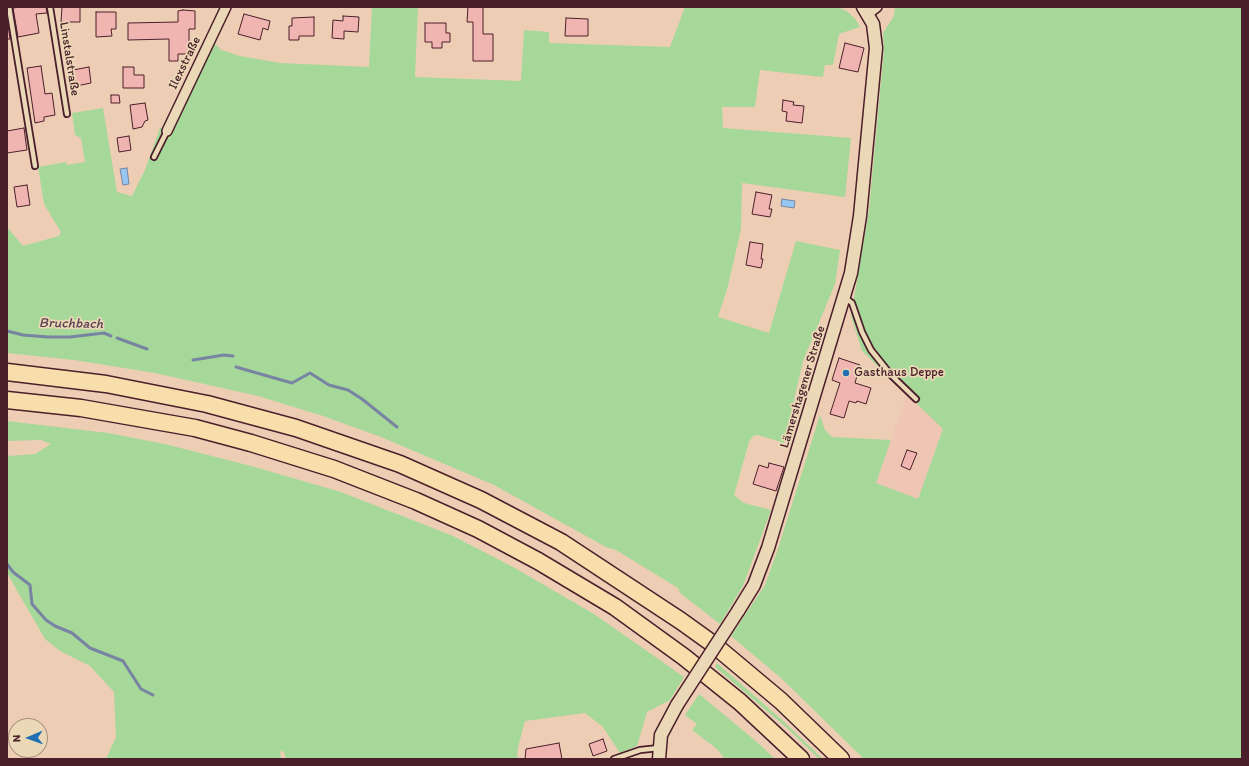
<!DOCTYPE html>
<meta charset="utf-8">
<style>
body{margin:0}
#map{position:relative;width:1249px;height:766px;overflow:hidden;background:#edceb4;font-family:Itim,sans-serif}
canvas{display:block}
.frame{position:absolute;inset:0;border:8px solid #4a1f2b;pointer-events:none}
.north{position:absolute;left:8px;top:718px;width:40px;height:40px;box-sizing:border-box;background:#ebd8b6;border:1px solid #ab8e7e;border-radius:50%;rotate:268deg;font-size:11px;font-weight:700;line-height:16px;text-align:center;color:#4a1f2b}
.north::after{content:'';display:block;margin:auto;width:14px;height:18px;background:#1f6fb2;clip-path:polygon(50% 0,100% 100%,50% 72%,0 100%)}
</style>
<div id="map">
<canvas width="1249" height="766"></canvas>
<div class="frame"></div>
<div class="north">N</div>
</div>
<script>
const c = document.querySelector('canvas').getContext('2d');
c.lineJoin = 'round';
function paint(path, color) { c.fillStyle = color; c.fill(path, 'evenodd'); }
const toPath = rows => new Path2D(rows.map(r => 'M' + r).join(''));
function trace(path, color, width, dash) { c.strokeStyle = color; c.lineWidth = width; c.lineCap = dash ? 'butt' : 'round'; c.setLineDash(dash || []); c.stroke(path); }
function drawText(font, color, halo, rows, align = 'center') {
  c.font = font + ' Itim,sans-serif'; c.lineWidth = 3.5; c.setLineDash([]); c.textBaseline = 'middle'; c.strokeStyle = halo; c.fillStyle = color; for (const [text, x, y, turn = 0] of rows) {
    c.save(); c.translate(x, y); c.rotate((+turn || 0) * Math.PI / 180); c.textAlign = isNaN(turn) ? turn : align; if (halo) c.strokeText(text, 0, 0); c.fillText(text, 0, 0); c.restore();
  }
}
const built = toPath([
 [907,394,943,428,919,499,876,483]
]);
const green = toPath([
 [372,7,418,7,415,77,521,81,524,30,549,32,549,43,670,47,685,7,838,7,848,12,856,20,860,27,839,34,833,65,825,65,823,77,760,70,755,107,722,107,723,128,851,138,845,197,742,183,741,229,728,286,718,317,769,333,796,241,840,250,835,284,803,361,784,443,758,435,753,436,749,442,734,495,744,503,771,510,743,586,720,624,680,593,678,588,616,550,606,547,494,485,381,437,323,416,258,396,155,373,74,360,7,353,7,227,23,246,59,236,61,232,44,204,38,167,66,162,67,165,85,162,81,138,75,135,72,113,103,108,117,192,132,196,145,170,160,128,165,128,213,41,221,50,240,56,280,63,369,67],
 [895,7,1242,7,1242,759,864,759,781,678,731,636,765,585,777,552,820,415,825,430,832,437,891,440,876,483,918,499,943,429,862,351,851,316,869,210,884,50,883,33,894,16],
 [7,421,108,433,165,444,251,466,341,492,453,536,513,567,594,614,684,677,670,700,647,712,637,746,620,753,603,727,585,713,525,721,518,747,517,759,286,759,284,752,280,751,281,759,106,759,116,737,114,692,90,666,60,651,45,639,7,573,7,456,35,454,51,444,41,440,7,441],
 [717,663,781,719,823,759,819,759,788,729,715,667],
 [699,694,757,742,775,759,725,759,717,749,692,730,697,724,685,715]
]);
const water = toPath([
 [127,168,129,184,123,185,120,169,127,168],
 [782,199,795,201,794,208,781,206,782,199]
]);
const stream = toPath([
 [7,331,23,335,48,337,70,337,104,333,111,336],
 [117,338,147,349],
 [193,360,224,355,233,356],
 [236,367,292,383,310,373,329,385,348,390,362,399,397,427],
 [7,564,13,572,30,585,32,604,46,620,55,626,72,633,90,648,123,661,141,689,153,695]
]);
const building = toPath([
 [20,7,46,7,47,13,36,14,39,33,18,37,13,8,20,7],
 [62,7,80,7,80,22,61,22,62,7],
 [468,7,483,7,483,34,493,34,493,61,473,61,473,22,467,22,468,7],
 [183,10,195,11,195,29,189,29,189,54,178,54,178,61,169,61,169,39,128,40,128,23,178,22,178,11,183,10],
 [96,12,116,12,116,29,111,29,112,36,96,37,96,12],
 [244,14,270,21,268,30,263,28,260,40,238,34,244,14],
 [343,16,359,17,358,32,344,31,344,39,332,38,333,20,343,21,343,16],
 [314,17,314,36,299,36,299,40,289,40,289,26,292,26,292,18,314,17],
 [7,18,10,39,7,39,7,18],
 [566,18,588,19,588,36,565,36,566,18],
 [425,23,446,23,446,33,450,33,450,42,442,42,442,48,432,48,432,42,425,42,425,23],
 [845,43,864,48,858,72,839,68,845,43],
 [41,66,45,94,52,93,55,115,44,117,44,121,35,123,27,68,41,66],
 [89,67,91,83,76,86,73,70,89,67],
 [123,67,134,67,134,75,144,75,144,88,123,88,123,67],
 [111,95,119,95,120,103,111,103,111,95],
 [783,100,794,102,793,105,804,106,802,123,786,121,787,112,782,111,783,100],
 [145,103,148,120,145,121,142,127,133,129,130,105,145,103],
 [24,128,27,150,7,153,7,131,24,128],
 [129,136,131,150,119,152,117,138,129,136],
 [27,185,30,205,17,207,14,187,27,185],
 [756,192,772,195,769,209,772,209,770,217,752,214,756,192],
 [750,242,763,244,761,259,763,259,761,268,746,265,750,242],
 [839,358,860,365,855,383,871,388,866,404,857,401,856,403,849,401,844,418,830,414,840,383,832,380,839,358],
 [907,450,917,453,910,470,901,466,907,450],
 [769,463,784,467,776,491,753,484,759,465,768,468,769,463],
 [603,739,607,751,593,756,589,744,603,739],
 [559,743,562,759,525,759,526,749,559,743]
]);
const service = toPath([
 [9,7,35,166],
 [50,7,67,114],
 [154,157,167,131],
 [844,297,852,303,862,332,871,350,891,375,916,399],
 [614,759,640,750,659,748]
]);
const minor = toPath([
 [868,14,877,7],
 [167,131,226,7]
]);
const secondary = toPath([
 [738,611,754,585,768,548,851,273,860,216,876,48,873,24,863,7],
 [659,759,661,735,677,705]
]);
const motorway = toPath([
 [7,372,106,384,207,404,296,428,400,464,481,500,561,542,681,621,713,644,781,701,841,759],
 [7,400,81,408,195,428,251,443,334,469,416,501,478,529,538,561,615,607,684,657,740,702,801,759]
]);
const secondaryBridge = toPath([
 [677,705,738,611]
]);
const markers = [
 [846,373,4,"#1f6fb2"]
];
const streetNames = [
 ["Linstalstraße",69,59,81],
 ["Ilexstraße",185,63,-64],
 ["Lämershagener Straße",803,387,-73]
];
const poiNames = [
 ["Gasthaus Deppe",854,373]
];
const waterNames = [
 ["Bruchbach",71,324,1]
];
paint(built, '#eec6b3');
paint(green, '#a6d899');
paint(water, '#96c7f2');
trace(water, '#7884a2', 1);
trace(stream, '#7884a2', 3);
paint(building, '#f1b5b1');
trace(building, '#4a1f2b', 1);
trace(service, '#4a1f2b', 8);
trace(minor, '#4a1f2b', 12);
trace(secondary, '#4a1f2b', 15);
trace(motorway, '#4a1f2b', 19);
trace(service, '#ebd8b6', 4.5);
trace(minor, '#ebd8b6', 9);
trace(secondary, '#ebd8b6', 12);
trace(motorway, '#f8deab', 16);
trace(secondaryBridge, '#4a1f2b', 15, []);
trace(secondaryBridge, '#ebd8b6', 12);
for (const [x, y, r, color] of markers) { const dot = new Path2D(); dot.arc(x, y, r, 0, 2 * Math.PI); c.fillStyle = color; c.fill(dot); trace(dot, '#ebd8b6', 1.5); }
drawText('13px', '#4a1f2b', '#ebd8b6', streetNames);
drawText('13px', '#4a1f2b', '#ebd8b6', poiNames, 'left');
drawText('italic 14px', '#594153', '#ebd8b6', waterNames);
</script>
